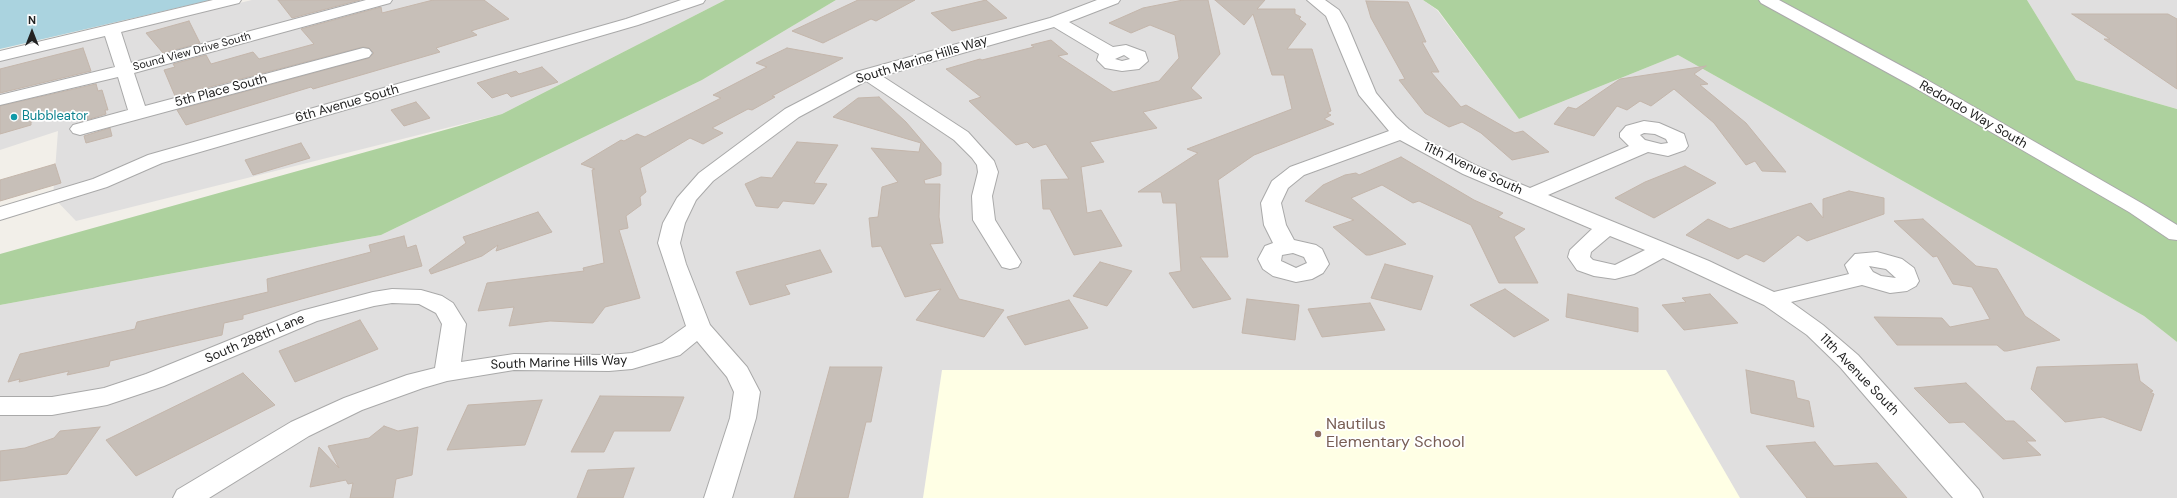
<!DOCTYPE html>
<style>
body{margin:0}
#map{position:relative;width:2177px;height:498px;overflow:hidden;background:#f2efe9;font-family:"DM Sans",sans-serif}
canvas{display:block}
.north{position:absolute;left:12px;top:12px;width:40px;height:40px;-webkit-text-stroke:3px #fff;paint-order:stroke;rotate:0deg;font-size:11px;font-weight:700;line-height:16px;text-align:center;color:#222}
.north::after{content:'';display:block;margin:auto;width:14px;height:18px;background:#222;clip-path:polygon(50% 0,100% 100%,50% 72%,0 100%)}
</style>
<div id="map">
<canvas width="2177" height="498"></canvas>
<div class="north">N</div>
</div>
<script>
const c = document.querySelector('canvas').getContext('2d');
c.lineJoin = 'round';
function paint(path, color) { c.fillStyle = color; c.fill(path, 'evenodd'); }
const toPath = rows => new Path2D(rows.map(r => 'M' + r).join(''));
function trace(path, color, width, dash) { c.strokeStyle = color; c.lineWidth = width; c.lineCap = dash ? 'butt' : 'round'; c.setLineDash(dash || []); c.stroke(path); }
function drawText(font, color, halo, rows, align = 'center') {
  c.font = font + ' "DM Sans",sans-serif'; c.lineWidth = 3.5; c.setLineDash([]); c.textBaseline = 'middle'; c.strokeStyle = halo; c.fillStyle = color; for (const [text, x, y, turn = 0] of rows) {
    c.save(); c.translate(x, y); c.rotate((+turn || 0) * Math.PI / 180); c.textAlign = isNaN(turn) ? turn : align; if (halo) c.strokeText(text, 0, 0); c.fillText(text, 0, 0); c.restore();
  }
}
const residential = toPath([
 [252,0,725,0,502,114,76,221,53,197,58,131,0,150,0,61],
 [836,0,1423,0,1437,10,1519,119,1678,55,2144,316,2177,342,2177,498,0,498,0,305,381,235,702,80],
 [2027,0,2177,0,2177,109,2076,80]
]);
const education = toPath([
 [942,370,1666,370,1740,498,923,498]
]);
const forest = toPath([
 [725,0,836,0,702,80,381,235,0,305,0,254,502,114],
 [1423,0,2027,0,2076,80,2177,109,2177,342,2144,316,1678,55,1519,119,1438,10]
]);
const water = toPath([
 [0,0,211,0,0,49]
]);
const building = toPath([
 [278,0,360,0,292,18,278,0],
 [433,0,484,0,509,19,471,31,477,35,436,48,440,52,313,89,311,87,186,125,177,110,369,58,374,53,369,48,363,47,175,96,164,70,175,67,173,64,206,55,211,64,253,52,259,59,314,44,301,29,381,7,382,13,433,0],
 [858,0,915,0,876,21,871,19,823,43,792,31,858,0],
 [986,0,1007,18,952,31,931,13,986,0],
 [1183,0,1208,0,1220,54,1191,88,1202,98,1143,112,1157,128,1090,142,1104,162,1081,167,1087,213,1101,210,1122,246,1074,255,1050,209,1043,209,1041,180,1069,179,1046,144,1033,148,1027,142,1016,145,969,101,981,97,946,69,980,59,982,60,1034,47,1031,45,1051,40,1068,54,1058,56,1113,92,1159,81,1179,58,1175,35,1150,25,1131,33,1109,23,1143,8,1183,0],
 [1215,0,1265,0,1257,9,1295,9,1295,14,1301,17,1299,19,1306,24,1287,49,1312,49,1331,111,1327,113,1331,115,1324,119,1334,124,1254,155,1218,180,1228,257,1200,257,1231,299,1193,308,1169,273,1181,271,1176,203,1163,203,1161,192,1138,192,1198,153,1187,149,1292,109,1284,75,1272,75,1253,14,1244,25,1215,0],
 [1366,1,1408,2,1426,42,1422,42,1439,72,1431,72,1461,107,1466,105,1515,133,1523,131,1549,152,1512,160,1481,133,1462,122,1449,127,1425,113,1399,80,1405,79,1371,18,1366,1],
 [2072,14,2168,14,2177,19,2177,89,2104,39,2110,39,2072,14],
 [189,21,200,43,163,53,146,33,189,21],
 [83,48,91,71,0,93,0,69,83,48],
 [787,48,843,58,772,96,775,97,752,110,748,109,712,128,723,133,703,144,690,138,640,168,646,192,640,197,641,205,626,216,628,228,619,230,640,298,605,307,593,323,550,321,509,326,514,307,478,311,487,283,584,271,583,268,604,263,592,170,595,169,581,164,621,140,624,141,637,134,645,137,721,98,713,95,767,67,756,63,787,48],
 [1706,66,1694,74,1708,84,1700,85,1746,123,1786,172,1762,171,1755,161,1746,165,1714,123,1674,89,1651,106,1640,101,1627,110,1617,106,1594,136,1554,124,1568,107,1576,109,1620,79,1706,66],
 [542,67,558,82,511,97,507,93,492,98,477,83,516,71,519,74,542,67],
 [96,84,98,91,102,90,108,110,105,110,106,114,80,122,75,110,31,122,31,125,0,134,0,106,96,84],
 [879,97,906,122,941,163,941,175,924,180,925,184,940,184,939,217,943,243,930,244,959,299,1004,310,984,337,916,320,941,289,905,297,881,246,872,247,869,218,878,217,882,187,898,182,871,148,919,152,921,143,833,117,858,98,879,97],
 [416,102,430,118,404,126,391,110,416,102],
 [110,128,112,136,86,143,84,136,110,128],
 [797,142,838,145,814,183,827,184,814,204,783,201,778,208,756,206,745,184,761,177,772,178,797,142],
 [301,143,310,158,253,175,245,160,301,143],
 [1401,157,1474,200,1503,213,1498,217,1525,229,1514,237,1538,283,1499,283,1471,225,1419,201,1413,203,1382,185,1351,198,1406,244,1370,255,1366,255,1333,227,1354,220,1305,201,1323,185,1345,175,1356,173,1359,175,1401,157],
 [55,164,61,183,0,201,0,180,55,164],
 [1685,166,1716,183,1654,218,1615,198,1645,182,1685,166],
 [1849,191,1884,198,1884,214,1807,241,1798,235,1764,262,1746,254,1738,259,1686,235,1708,219,1730,229,1811,203,1823,218,1823,199,1849,191],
 [538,212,552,232,496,251,498,245,482,256,431,274,429,270,466,243,463,237,538,212],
 [1923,219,1976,266,1997,269,2025,316,2060,340,2007,351,2004,351,1997,345,1897,345,1874,317,1942,318,1950,327,1990,319,1972,287,1953,284,1937,256,1933,257,1894,221,1923,219],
 [404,236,407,248,416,245,422,266,243,315,243,319,224,323,222,335,110,361,109,366,67,375,69,371,19,382,20,379,8,382,20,354,135,329,137,322,268,292,267,279,371,252,369,245,404,236],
 [820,250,832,272,785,285,790,294,750,305,736,272,820,250],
 [1100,262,1132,271,1107,306,1073,296,1100,262],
 [1385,264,1433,276,1421,310,1371,298,1385,264],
 [1505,289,1549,320,1514,337,1470,305,1505,289],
 [1568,294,1638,308,1638,332,1566,317,1568,294],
 [1710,294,1738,323,1684,330,1662,305,1686,302,1682,298,1710,294],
 [1247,299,1299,305,1295,340,1242,333,1247,299],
 [1069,300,1088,328,1025,345,1007,317,1069,300],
 [1370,303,1385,330,1322,337,1308,309,1370,303],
 [360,320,378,349,295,382,279,351,360,320],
 [2137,364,2140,381,2153,391,2150,392,2154,394,2141,431,2103,417,2065,422,2031,389,2037,367,2137,364],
 [830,367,882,367,871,422,866,422,848,498,794,498,830,367],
 [1746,370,1794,381,1797,398,1809,401,1814,427,1751,413,1746,370],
 [243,373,275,405,136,476,106,440,243,373],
 [1966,383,2006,421,2014,421,2036,441,2026,441,2041,455,2003,459,1964,422,1949,423,1914,388,1966,383],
 [600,396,684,397,670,431,614,431,604,452,571,452,600,396],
 [542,400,525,445,447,450,468,405,542,400],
 [384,426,398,431,418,427,412,475,396,479,393,498,350,498,353,483,348,484,346,480,310,487,319,447,339,468,328,446,369,438,384,426],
 [100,427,67,474,0,481,0,451,25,448,54,438,60,431,100,427],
 [1815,442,1834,466,1877,463,1907,498,1807,498,1766,446,1815,442],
 [634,468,623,498,577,498,588,470,634,468]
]);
const minor = toPath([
 [213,0,241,0,239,3,121,32,131,63,366,0,392,0,390,3,134,73,145,106,363,48,369,49,372,53,369,57,87,133,80,135,73,133,70,129,73,125,128,110,118,77,0,105,0,95,115,67,105,36,0,61,0,51,213,0],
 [681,0,705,0,703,3,638,25,162,163,107,187,0,220,0,207,93,179,148,155,626,19,681,0],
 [1097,0,1120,0,1118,3,1069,22,1113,47,1126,45,1145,52,1148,61,1139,69,1122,71,1105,68,1097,60,1099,54,1054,27,882,76,968,132,994,161,998,172,992,196,995,220,1021,262,1018,267,1010,269,1002,267,973,220,972,196,978,172,977,165,972,158,954,140,866,81,799,117,713,181,696,200,685,223,680,243,686,264,710,325,747,367,760,392,756,418,732,498,704,498,730,418,734,392,727,377,697,341,680,355,632,369,609,371,514,370,447,381,423,388,362,410,309,436,209,498,173,498,177,490,291,422,344,398,407,375,435,368,442,324,436,313,419,304,392,303,374,306,317,321,164,386,107,405,52,415,0,415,0,397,52,397,104,388,146,374,301,311,373,292,392,289,421,290,442,296,453,303,466,324,461,362,514,354,609,355,632,353,662,343,686,326,658,243,663,223,677,198,699,173,785,109,856,72,1050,18,1097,0],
 [1124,55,1130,59,1122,61,1115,59,1124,55],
 [1307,0,1325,0,1339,10,1347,24,1376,93,1396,117,1409,129,1431,143,1477,166,1530,188,1629,146,1620,137,1620,133,1626,126,1644,121,1659,123,1684,134,1688,146,1685,150,1668,156,1648,152,1548,195,1709,261,1774,292,1849,274,1845,265,1855,254,1877,252,1902,259,1914,268,1919,281,1916,286,1907,291,1890,293,1862,285,1791,302,1823,325,1858,355,1979,490,1983,498,1953,498,1840,367,1807,335,1764,305,1663,258,1634,274,1615,279,1594,276,1577,270,1568,257,1570,250,1592,229,1463,174,1400,140,1304,175,1288,188,1281,203,1286,225,1294,240,1316,245,1322,249,1329,264,1323,273,1312,279,1296,282,1273,276,1263,269,1258,259,1265,246,1273,243,1264,225,1261,203,1272,181,1290,167,1389,131,1359,95,1326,16,1307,0],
 [1644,133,1655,134,1666,139,1668,143,1661,144,1645,140,1640,135,1644,133],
 [1610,236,1645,250,1615,265,1593,260,1590,257,1591,252,1610,236],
 [1293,253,1304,257,1307,263,1296,268,1281,261,1282,255,1293,253],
 [1869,266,1886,269,1896,278,1881,276,1873,272,1869,266],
 [1759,0,1779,0,1922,77,2143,204,2177,225,2177,240,2169,239,2129,212,1910,85,1761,3,1759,0]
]);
const markers = [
 [14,117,4,"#0f9aa8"],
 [1318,434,4,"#8d6e63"]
];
const farStreetnames = [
 ["Sound View Drive South",192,52,-15]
];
const streetNames = [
 ["South Marine Hills Way",922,60,-17],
 ["5th Place South",221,91,-15],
 ["6th Avenue South",347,104,-16],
 ["Redondo Way South",1973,115,30],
 ["11th Avenue South",1473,169,25],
 ["South 288th Lane",255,339,-23],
 ["South Marine Hills Way",559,363,-2],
 ["11th Avenue South",1859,375,46]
];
const cultureNames = [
 ["Bubbleator",22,117]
];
const nearEducationnames = [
 ["Nautilus",1326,425],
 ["Elementary School",1326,443]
];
paint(residential, '#e0dfdf');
paint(education, '#ffffe5');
paint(forest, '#add19e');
paint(water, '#aad3df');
paint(building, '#c7bfb8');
trace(building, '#c4b6ab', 1);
trace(minor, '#a9a9a9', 2);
paint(minor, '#fff');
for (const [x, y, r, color] of markers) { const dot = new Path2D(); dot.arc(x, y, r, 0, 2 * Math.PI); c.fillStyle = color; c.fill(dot); trace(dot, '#fff', 1.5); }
drawText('11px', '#222', '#fff', farStreetnames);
drawText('13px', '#222', '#fff', streetNames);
drawText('13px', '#0d838f', '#fff', cultureNames, 'left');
drawText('16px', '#785e54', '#fff', nearEducationnames, 'left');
</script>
